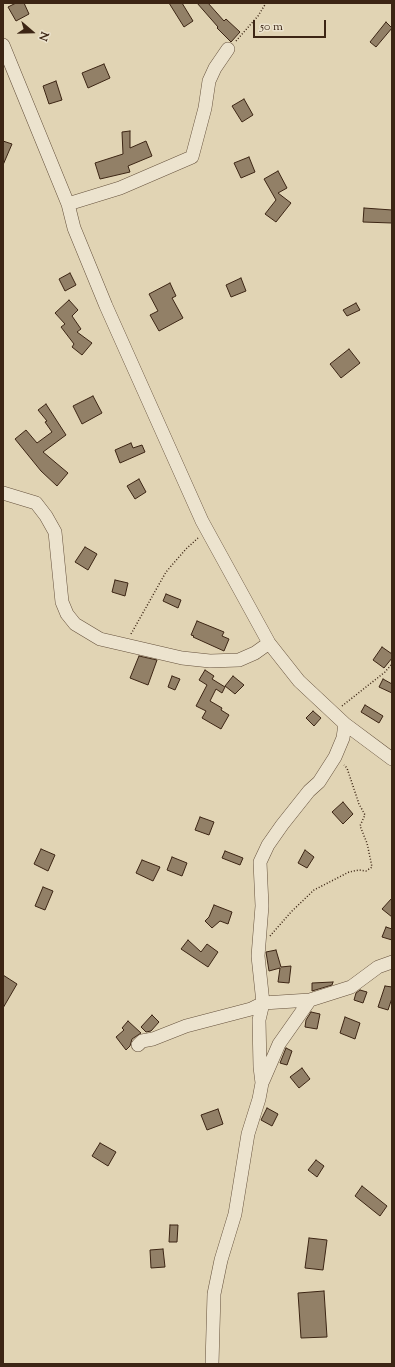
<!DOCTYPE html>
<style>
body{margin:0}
#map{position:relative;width:395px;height:1367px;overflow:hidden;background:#e1d4b4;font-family:"Sorts Mill Goudy",serif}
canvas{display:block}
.frame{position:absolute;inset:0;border:4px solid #3c2514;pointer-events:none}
.north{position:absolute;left:12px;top:12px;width:40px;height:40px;-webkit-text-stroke:3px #ece3ce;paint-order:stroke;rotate:110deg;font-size:11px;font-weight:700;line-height:16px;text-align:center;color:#3c2514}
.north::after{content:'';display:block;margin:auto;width:14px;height:18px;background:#3c2514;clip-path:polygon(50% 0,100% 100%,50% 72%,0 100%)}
.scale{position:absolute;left:253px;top:20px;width:73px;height:18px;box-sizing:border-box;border:2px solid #3c2514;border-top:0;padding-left:5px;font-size:12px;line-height:14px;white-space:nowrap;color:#3c2514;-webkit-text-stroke:3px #ece3ce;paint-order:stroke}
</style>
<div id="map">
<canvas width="395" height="1367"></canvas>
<div class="frame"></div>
<div class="north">N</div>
<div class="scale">50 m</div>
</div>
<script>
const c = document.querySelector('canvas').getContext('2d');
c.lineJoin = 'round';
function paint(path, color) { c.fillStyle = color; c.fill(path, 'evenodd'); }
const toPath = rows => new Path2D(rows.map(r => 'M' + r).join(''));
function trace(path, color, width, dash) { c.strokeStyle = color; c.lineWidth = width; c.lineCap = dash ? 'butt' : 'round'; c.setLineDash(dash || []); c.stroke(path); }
const building = toPath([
 [16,3,24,3,29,14,16,21,8,7,16,3],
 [169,3,182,3,193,21,184,27,169,3],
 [197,3,208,3,224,21,226,19,240,32,231,42,217,28,218,27,197,3],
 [386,22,392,28,376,47,370,42,386,22],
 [104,64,110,78,88,88,82,73,104,64],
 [56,81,62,100,49,104,43,86,56,81],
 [244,99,253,115,242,122,232,106,244,99],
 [130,131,130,148,146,141,152,156,128,166,130,172,100,179,95,163,123,154,122,132,130,131],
 [3,141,12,144,3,165,3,141],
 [249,157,255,172,241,178,234,163,249,157],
 [278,171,287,188,278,193,291,203,276,222,265,214,276,200,264,179,278,171],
 [364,208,392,210,392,223,363,222,364,208],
 [70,273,76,285,65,291,59,279,70,273],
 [241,278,246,291,231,297,226,285,241,278],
 [170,283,176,296,172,298,183,318,159,331,150,315,158,311,149,294,170,283],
 [69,300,78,310,72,316,81,329,77,332,92,343,82,355,72,347,74,344,61,327,65,324,55,313,69,300],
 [356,303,360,310,347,316,343,310,356,303],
 [349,349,360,363,341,378,330,364,349,349],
 [93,396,102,413,82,424,73,406,93,396],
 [46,404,66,435,43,452,68,473,57,486,41,471,15,439,26,430,37,443,52,432,45,422,47,421,38,410,46,404],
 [131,443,133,448,142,445,145,452,120,463,115,450,131,443],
 [139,479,146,492,135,499,127,486,139,479],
 [85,547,97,554,88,570,75,562,85,547],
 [115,580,128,583,125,596,112,592,115,580],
 [166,594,181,600,178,608,163,601,166,594],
 [197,621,224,632,222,636,229,639,224,651,193,637,194,636,191,635,197,621],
 [382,647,392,654,392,658,384,668,373,660,382,647],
 [139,656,157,660,148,685,130,678,139,656],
 [205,670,214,676,212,679,225,687,222,693,216,689,210,701,222,708,221,710,229,715,221,729,202,718,206,711,196,706,207,685,199,680,205,670],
 [172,676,180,679,175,690,168,687,172,676],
 [233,676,244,685,235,694,225,686,233,676],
 [383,679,392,684,392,693,379,687,383,679],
 [365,705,383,716,379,723,361,712,365,705],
 [313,711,321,718,314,726,306,718,313,711],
 [343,802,353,814,343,824,332,812,343,802],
 [200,817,214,822,209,835,195,830,200,817],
 [41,849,55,855,48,871,34,864,41,849],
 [305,850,314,857,307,868,298,863,305,850],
 [225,851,243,858,240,865,222,858,225,851],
 [172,857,187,863,182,876,167,870,172,857],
 [142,860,160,867,153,881,136,873,142,860],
 [43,887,53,891,45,910,35,906,43,887],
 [392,898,392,917,382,909,392,898],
 [214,905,232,912,228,924,220,921,212,928,205,921,209,917,214,905],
 [386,927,392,929,392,940,382,937,386,927],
 [188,940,201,952,207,944,218,952,208,967,181,949,188,940],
 [276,950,281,967,291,966,289,983,278,982,280,968,269,971,266,952,276,950],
 [3,975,17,984,3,1008,3,975],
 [333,982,332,985,312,991,312,983,333,982],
 [385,986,392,987,392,998,388,1010,378,1007,385,986],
 [360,990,367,992,363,1003,354,1000,356,993,360,990],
 [311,1012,320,1014,317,1029,305,1027,306,1020,311,1012],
 [152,1015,159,1022,151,1031,146,1032,141,1027,152,1015],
 [345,1017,360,1023,355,1039,340,1033,345,1017],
 [128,1021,141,1033,132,1039,130,1046,126,1050,116,1037,124,1030,122,1028,128,1021],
 [286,1048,292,1051,287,1065,280,1063,286,1048],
 [302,1068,310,1079,299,1088,290,1077,302,1068],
 [267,1108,278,1114,272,1126,261,1120,267,1108],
 [218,1109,223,1124,207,1130,201,1115,218,1109],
 [100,1143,116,1152,108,1166,92,1156,100,1143],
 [316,1160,324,1166,317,1177,308,1170,316,1160],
 [362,1186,387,1206,380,1216,355,1196,362,1186],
 [170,1225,178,1225,177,1242,169,1242,170,1225],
 [309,1238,327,1240,323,1270,305,1268,309,1238],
 [163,1249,165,1267,151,1268,150,1250,163,1249],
 [324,1291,327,1337,301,1338,298,1293,324,1291]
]);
const path = toPath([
 [236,41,258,16,266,3],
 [131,634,166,572,186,549,198,538],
 [342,706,385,672,392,664],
 [270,936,291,912,314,890,349,872,359,870,366,871,372,867,367,843,360,826,365,815,359,804,347,768,344,765]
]);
const minor = toPath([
 [3,45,68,204,74,228,106,306,202,521,269,643,299,681,345,724,392,759],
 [68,204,120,188,192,157,205,108,209,81,215,68,228,49],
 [3,493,36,503,46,516,55,532,62,602,67,614,75,624,100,639,182,658,210,661,239,660,255,653,269,643],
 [310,1000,351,987,378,967,392,962],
 [138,1045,142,1041,153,1039,186,1026,251,1009,263,1003,310,1000,279,1044,263,1081],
 [212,1364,214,1294,221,1260,235,1214,248,1134,259,1099,262,1083,260,1067,259,1020,263,1003,258,956,262,906,260,862,268,845,282,825,309,791,319,782,335,757,343,738,345,724]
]);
paint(building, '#928067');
trace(building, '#3c2514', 1);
trace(minor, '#65513c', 14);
trace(path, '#3c2514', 1.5, [1, 2]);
trace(minor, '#ece3ce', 13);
</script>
